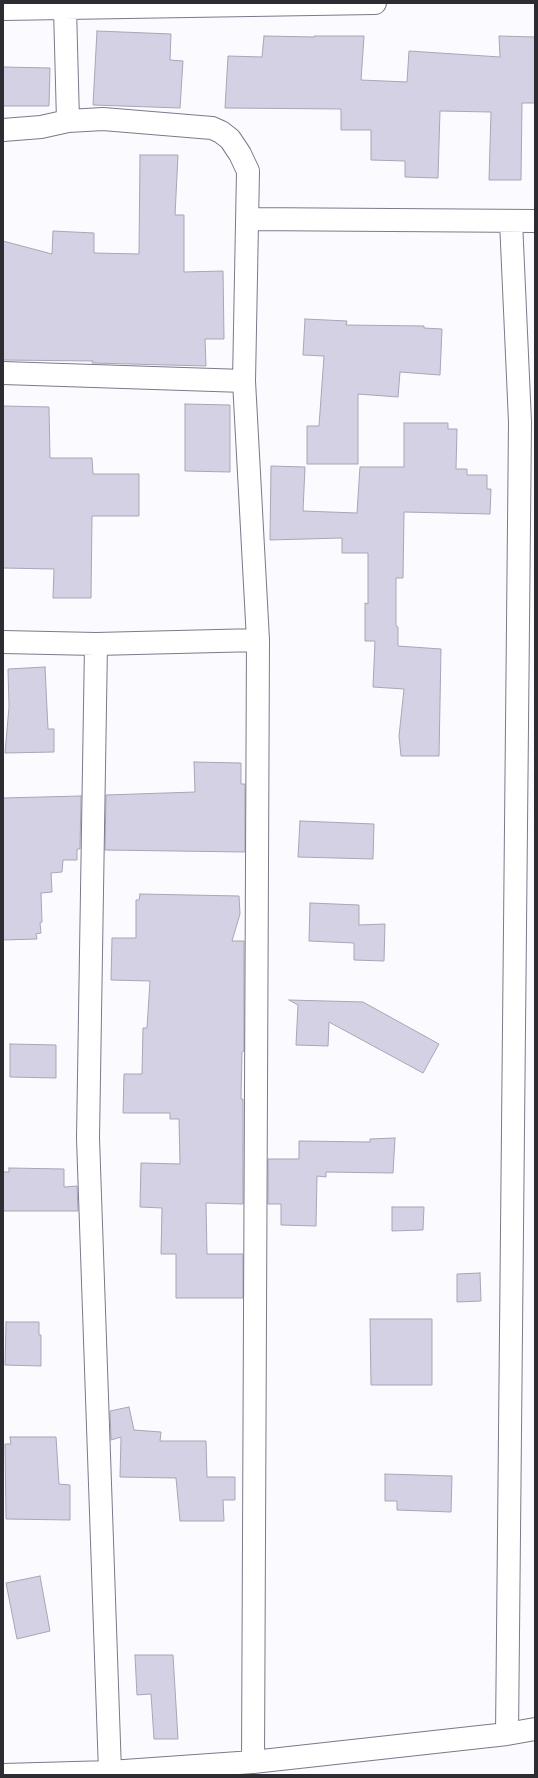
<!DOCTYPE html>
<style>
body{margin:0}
#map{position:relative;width:538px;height:1778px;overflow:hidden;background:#fbfafe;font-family:Inter,sans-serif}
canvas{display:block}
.frame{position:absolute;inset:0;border:4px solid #2d2c33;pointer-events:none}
</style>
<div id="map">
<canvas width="538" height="1778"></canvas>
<div class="frame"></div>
</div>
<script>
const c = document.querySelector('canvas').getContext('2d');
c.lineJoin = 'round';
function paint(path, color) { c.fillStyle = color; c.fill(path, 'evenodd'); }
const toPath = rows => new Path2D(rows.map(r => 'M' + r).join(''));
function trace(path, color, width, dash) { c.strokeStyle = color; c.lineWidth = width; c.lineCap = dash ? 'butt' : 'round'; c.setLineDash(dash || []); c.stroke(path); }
const building = toPath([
 [97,31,171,34,170,60,183,61,180,108,93,105,97,31],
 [264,36,315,37,314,36,364,36,361,80,407,82,409,51,500,57,499,36,535,37,535,103,522,103,521,180,489,180,491,112,440,111,438,178,405,177,405,161,371,160,371,130,341,130,341,109,225,108,228,56,262,57,264,36],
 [3,67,50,68,49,106,3,106,3,67],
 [140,155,178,155,175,215,184,215,184,272,223,271,224,339,205,339,206,366,92,363,93,361,3,360,3,241,52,254,53,231,94,233,94,253,139,254,140,155],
 [305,319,347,321,346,325,424,326,424,328,442,329,440,375,400,372,398,397,358,394,358,464,307,464,307,426,319,426,324,356,303,355,305,319],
 [185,404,230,405,230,472,185,471,185,404],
 [3,406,49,407,50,458,92,458,93,474,139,474,139,516,92,516,91,598,53,598,54,569,3,568,3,406],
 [404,423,448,423,448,429,457,429,456,469,467,469,467,475,487,475,487,489,491,489,490,514,404,512,403,578,396,578,396,626,398,627,398,646,441,649,439,756,401,756,399,736,404,689,373,687,375,641,365,641,365,603,368,604,368,553,342,553,342,538,270,540,271,466,305,467,303,511,357,513,360,467,404,467,404,423],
 [45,667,48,729,54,729,54,752,5,753,9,707,8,669,45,667],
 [194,762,241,763,241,784,245,784,245,852,105,850,106,795,195,792,194,762],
 [81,796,80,849,77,849,77,860,63,860,62,872,51,873,52,892,41,893,42,922,40,923,41,933,36,934,37,939,3,940,3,798,81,796],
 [300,821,374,824,373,859,298,857,300,821],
 [140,894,239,896,240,914,232,941,244,941,244,1051,242,1052,241,1099,243,1099,243,1204,206,1203,207,1254,243,1254,243,1298,176,1298,176,1254,161,1254,162,1208,140,1207,141,1163,180,1164,179,1119,170,1119,170,1113,123,1113,124,1074,142,1074,143,1028,147,1028,150,981,111,980,112,938,136,938,136,900,139,900,140,894],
 [310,903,359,905,359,925,385,924,384,961,354,960,354,943,309,941,310,903],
 [289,1000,363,1002,439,1044,423,1073,329,1022,328,1046,296,1045,298,1005,289,1000],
 [10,1044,56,1045,56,1078,10,1077,10,1044],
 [395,1138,393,1173,326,1172,326,1177,317,1176,316,1226,281,1225,281,1204,268,1204,268,1159,299,1159,299,1141,370,1142,370,1139,395,1138],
 [9,1168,64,1169,64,1187,77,1186,78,1211,3,1211,3,1172,9,1172,9,1168],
 [392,1207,424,1207,423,1230,392,1231,392,1207],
 [480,1273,481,1301,457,1302,457,1274,480,1273],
 [370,1319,432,1319,432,1385,371,1385,370,1319],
 [6,1322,39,1322,39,1335,41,1335,41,1366,5,1365,6,1322],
 [129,1407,134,1430,161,1432,160,1441,206,1441,207,1477,235,1477,235,1500,223,1500,224,1521,180,1521,176,1478,120,1477,121,1437,111,1440,110,1411,129,1407],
 [10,1437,56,1437,59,1484,70,1485,70,1520,6,1519,5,1444,11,1444,10,1437],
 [385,1474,452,1476,451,1512,397,1510,397,1501,385,1501,385,1474],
 [40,1576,50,1631,17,1639,6,1583,40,1576],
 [135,1655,173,1655,178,1739,154,1739,151,1694,137,1695,135,1655]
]);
const minor = toPath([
 [65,8,68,121],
 [3,9,375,3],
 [3,130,41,127,68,121,103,119,212,128,221,132,230,139,240,154,248,171,244,381,258,640,253,1762],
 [248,219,535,221],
 [3,373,244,381],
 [3,642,96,644,258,640],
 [96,644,88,1138,110,1772],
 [507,1734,520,422,511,221],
 [3,1775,110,1772,253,1762,507,1734,535,1729]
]);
paint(building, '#d5d1e4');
trace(building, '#a8a5b7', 1);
trace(minor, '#7c798a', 24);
trace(minor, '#fff', 22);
</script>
